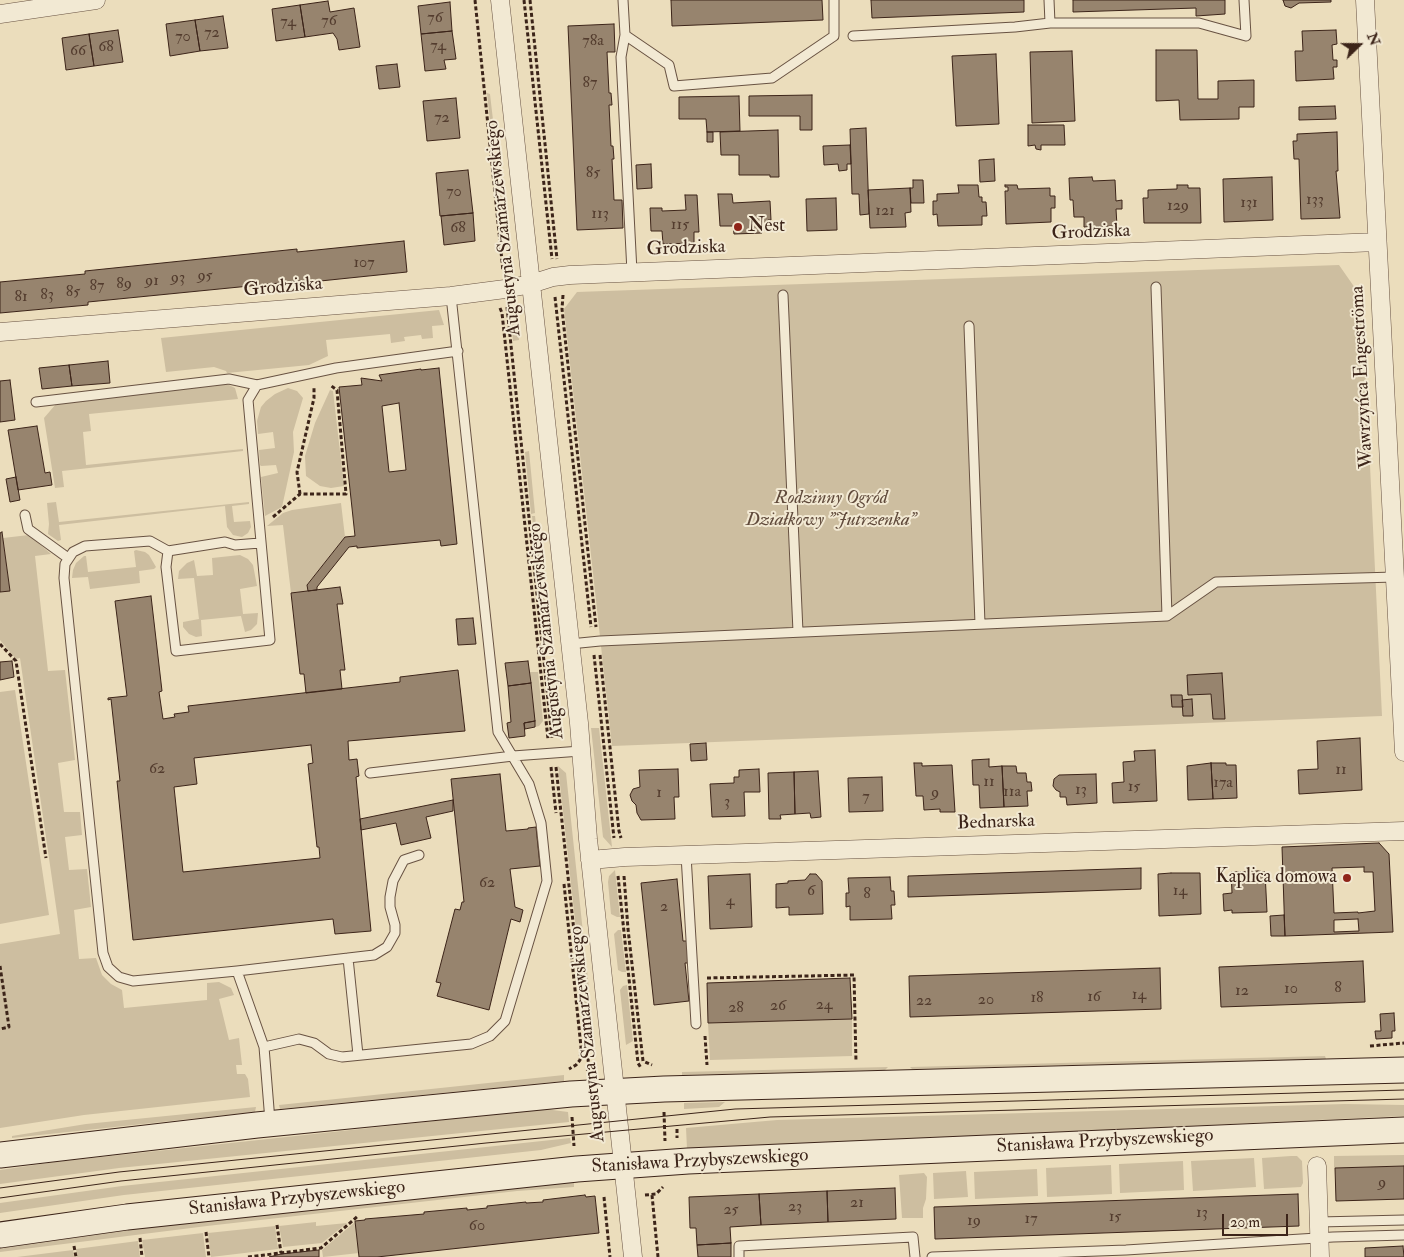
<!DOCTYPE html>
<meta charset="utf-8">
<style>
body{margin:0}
#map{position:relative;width:1404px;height:1257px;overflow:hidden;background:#ebddbc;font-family:"IM FELL Double Pica",serif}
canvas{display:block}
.north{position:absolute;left:1334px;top:20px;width:50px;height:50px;-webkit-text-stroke:4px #f2e9d3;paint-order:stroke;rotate:68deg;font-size:14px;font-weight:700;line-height:20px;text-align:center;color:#3c2419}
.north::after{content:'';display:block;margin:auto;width:18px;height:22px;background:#3c2419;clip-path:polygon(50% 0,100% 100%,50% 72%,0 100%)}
.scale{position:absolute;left:1222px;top:1214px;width:66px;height:22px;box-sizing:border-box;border:2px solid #3c2419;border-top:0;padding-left:6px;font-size:15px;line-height:18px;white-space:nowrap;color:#3c2419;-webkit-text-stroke:4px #f2e9d3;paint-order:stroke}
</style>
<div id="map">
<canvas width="1404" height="1257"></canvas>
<div class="north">N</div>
<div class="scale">20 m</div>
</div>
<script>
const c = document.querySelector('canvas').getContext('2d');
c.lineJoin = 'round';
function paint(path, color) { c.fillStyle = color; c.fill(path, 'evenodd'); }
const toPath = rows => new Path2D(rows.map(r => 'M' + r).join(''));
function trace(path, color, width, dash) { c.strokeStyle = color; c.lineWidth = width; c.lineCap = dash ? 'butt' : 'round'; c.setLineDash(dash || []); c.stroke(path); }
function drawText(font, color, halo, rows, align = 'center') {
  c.font = font + ' "IM FELL Double Pica",serif'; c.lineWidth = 4; c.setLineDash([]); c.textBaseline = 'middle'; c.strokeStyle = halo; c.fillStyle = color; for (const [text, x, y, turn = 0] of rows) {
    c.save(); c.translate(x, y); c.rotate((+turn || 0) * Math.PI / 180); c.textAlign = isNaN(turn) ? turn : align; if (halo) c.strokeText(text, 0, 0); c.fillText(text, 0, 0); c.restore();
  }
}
const green = toPath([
 [487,93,490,94,496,146,493,149],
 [494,161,498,163,506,239,502,239],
 [1339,265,1362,298,1382,716,612,746,564,309,577,292],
 [509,301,515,308,519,340,513,341],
 [439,310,444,325,432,326,433,338,422,339,421,335,404,337,405,341,391,343,390,334,326,340,328,356,309,365,227,373,226,371,214,367,166,372,161,338],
 [227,384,235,388,238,399,89,414,91,431,83,432,86,465,243,449,243,451,62,471,64,487,55,488,44,418,56,404],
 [288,388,297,391,303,398,293,432,294,452,282,507,265,516,261,477,278,473,276,465,261,466,260,465,259,450,275,448,273,432,258,434,257,421,261,407,266,401,275,394],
 [330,390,333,391,344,486,331,488,320,486,306,476,305,456,315,423],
 [529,451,535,513,531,514,525,452],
 [56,502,59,522,249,502,249,504,232,506,234,522,250,521,251,527,248,533,242,537,233,535,227,527,225,506,59,525,61,540,58,541,48,534,49,524,47,503],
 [341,503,345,537,307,584,308,591,291,593,283,525,267,526,283,513,292,510],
 [532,516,535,516,546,611,542,612],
 [29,535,51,554,35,556,48,671,65,670,75,760,58,763,64,812,80,812,82,835,65,837,69,870,87,869,91,907,74,910,79,959,96,958,102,975,111,984,122,990,124,1008,207,1000,207,983,219,982,231,988,234,995,219,999,229,1040,239,1038,242,1065,236,1065,237,1074,245,1074,248,1079,250,1097,84,1115,0,1128,0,944,60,934,20,658,16,659,0,640,0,592,10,591,3,538],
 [136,550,145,552,149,555,156,567,154,569,139,571,140,583,90,589,88,577,72,578,73,570,76,563,84,556,86,556,88,572,136,567,134,551],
 [240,555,248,559,253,565,257,586,240,589,243,614,258,613,257,624,251,630,245,632,241,616,201,620,202,636,196,637,189,634,183,627,183,622,199,619,194,578,178,579,179,571,187,563,194,560,197,576,213,575,212,558],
 [530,672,538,672,543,721,539,726,535,727],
 [15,690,49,915,0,924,0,692],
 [591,728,599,728,612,847,603,837],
 [558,766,566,773,594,1036,595,1047,592,1048,589,1047],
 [615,870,620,917,617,917,611,914,608,882,609,876],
 [618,930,621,930,626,972,622,972,618,970,614,934],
 [627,985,633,1041,626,1045,620,990,623,986],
 [852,1019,852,1056,710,1060,708,1023],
 [1325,1056,1326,1059,912,1069,910,1067],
 [888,1067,885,1070,682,1075,682,1072],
 [564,1075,564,1081,280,1109,279,1105],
 [725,1102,719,1107,684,1109,684,1103],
 [1345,1104,1404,1105,1404,1116,687,1149,686,1128,777,1120],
 [256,1107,255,1112,12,1138,12,1136,86,1124],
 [545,1109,568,1112,569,1122,119,1168,0,1184,0,1170,55,1162],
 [570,1138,571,1143,541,1150,124,1195,0,1213,0,1203,122,1186],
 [1404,1155,1404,1166,1334,1168,1334,1156],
 [1291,1156,1297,1156,1302,1161,1303,1183,1301,1187,1264,1189,1262,1158],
 [1254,1158,1256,1187,1193,1191,1191,1161],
 [1183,1161,1184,1190,1120,1193,1119,1164],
 [1111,1165,1112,1194,1047,1197,1046,1168],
 [1037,1169,1038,1196,975,1199,974,1172],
 [966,1171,968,1197,934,1199,933,1173],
 [924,1173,927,1177,926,1199,923,1208,923,1218,902,1218,899,1175],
 [574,1181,574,1187,517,1191,207,1226,0,1252,0,1247,128,1228],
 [316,1222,316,1226,347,1223,322,1243,283,1247,279,1226],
 [355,1222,359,1253,323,1257,322,1250],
 [275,1226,278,1249,211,1257,208,1233],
 [203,1233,206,1257,145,1257,142,1240],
 [138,1241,140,1257,77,1257,76,1249],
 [73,1250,74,1257,17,1257]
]);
const building = toPath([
 [671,0,822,0,823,20,672,26,671,0],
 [871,0,1024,0,1024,12,872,18,871,0],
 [1073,0,1225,0,1225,14,1196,16,1196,8,1073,12,1073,0],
 [1283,0,1331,0,1331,2,1299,3,1291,8,1285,6,1283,0],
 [328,1,330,12,354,8,360,47,339,50,337,39,333,33,305,37,300,5,328,1],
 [450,2,452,31,421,34,418,6,450,2],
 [300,5,305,37,276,41,272,9,300,5],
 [223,16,228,48,200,51,195,20,223,16],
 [195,20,200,51,170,56,166,24,195,20],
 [614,24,615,52,607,52,609,93,611,93,612,105,609,105,611,146,613,146,614,159,612,159,614,200,622,200,623,228,577,230,568,26,614,24],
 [118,30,123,62,94,66,89,34,118,30],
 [1336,30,1337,44,1332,45,1333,60,1337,60,1337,67,1333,67,1334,79,1296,81,1295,51,1303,51,1302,31,1336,30],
 [452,31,456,59,444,60,446,69,425,71,421,34,452,31],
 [89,34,94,66,66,70,62,38,89,34],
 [1156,50,1197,50,1198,99,1218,99,1218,81,1254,80,1254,107,1239,107,1239,119,1180,120,1179,100,1156,101,1156,50],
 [1072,51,1075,121,1032,123,1030,52,1072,51],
 [996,54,999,124,956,126,952,56,996,54],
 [397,64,400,87,379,89,376,66,397,64],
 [812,95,812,130,800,130,800,116,749,116,749,96,812,95],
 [739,96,740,131,707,132,706,119,679,119,679,97,739,96],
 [456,98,460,138,427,141,423,101,456,98],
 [1335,106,1336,119,1299,120,1299,107,1335,106],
 [1028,125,1064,125,1065,145,1041,145,1041,150,1036,149,1035,145,1028,146,1028,125],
 [866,128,869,214,860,215,859,194,852,194,850,129,866,128],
 [778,130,779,177,770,177,770,175,739,175,739,155,721,155,720,132,778,130],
 [707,132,713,132,713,142,707,142,707,132],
 [1337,132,1338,171,1336,171,1340,218,1301,219,1299,159,1294,159,1293,141,1297,141,1297,134,1337,132],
 [850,145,851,164,847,164,847,170,839,171,838,164,824,165,823,146,850,145],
 [994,159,995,181,980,182,979,160,994,159],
 [651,164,652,188,637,189,636,165,651,164],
 [468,170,473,213,440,216,436,173,468,170],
 [1092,177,1093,181,1115,180,1116,201,1122,200,1122,209,1116,209,1117,226,1084,227,1084,217,1074,217,1073,200,1070,200,1069,178,1092,177],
 [1272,177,1273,220,1224,222,1223,179,1272,177],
 [913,180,923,180,924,203,911,203,910,188,913,188,913,180],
 [958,185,978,185,979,197,982,197,982,202,986,202,987,216,982,216,982,225,938,226,937,214,933,215,933,201,937,201,937,194,959,193,958,185],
 [1005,185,1017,185,1018,189,1050,188,1050,196,1055,196,1055,208,1051,208,1051,222,1006,224,1005,191,1008,191,1008,187,1005,187,1005,185],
 [1177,185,1188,185,1188,188,1200,188,1201,223,1144,223,1143,198,1148,198,1148,190,1177,189,1177,185],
 [910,188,911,212,905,213,906,227,870,228,868,190,910,188],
 [718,194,732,194,733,203,770,201,771,220,768,220,768,230,762,230,762,233,734,234,733,226,720,226,718,194],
 [685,195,697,195,699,232,694,232,694,243,663,244,662,231,651,231,650,208,662,208,662,211,686,210,685,195],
 [836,198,837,230,807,231,806,199,836,198],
 [473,213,475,241,444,245,441,216,473,213],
 [404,241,407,272,301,283,300,281,88,302,88,305,0,313,0,282,85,274,85,271,297,249,297,252,404,241],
 [108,361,110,383,72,386,69,365,108,361],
 [69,365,72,386,42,389,39,368,69,365],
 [439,368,457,544,441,546,440,540,357,548,357,546,349,547,317,587,317,590,308,591,307,585,345,537,355,536,339,387,362,385,361,378,382,381,379,375,421,369,421,370,439,368],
 [399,403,406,470,389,472,382,406,399,403],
 [10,380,15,420,0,422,0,381,10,380],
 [37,426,45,473,50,472,52,485,18,490,8,430,37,426],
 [16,477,20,500,10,502,6,479,16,477],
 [2,532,10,591,0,592,0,533,2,532],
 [340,587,343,604,337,604,345,670,340,670,342,689,306,693,304,674,300,674,291,593,340,587],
 [151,596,162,691,159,692,163,719,175,717,174,714,189,712,188,706,400,682,400,677,458,670,465,731,348,741,349,760,357,759,359,776,356,777,371,931,335,934,333,919,133,940,117,781,120,781,111,699,108,700,108,698,127,696,115,601,151,596],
 [311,745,313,763,308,764,317,847,319,847,320,858,183,872,174,787,197,784,194,758,311,745],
 [473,618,476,644,458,645,456,619,473,618],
 [12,661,14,677,0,680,0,662,12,661],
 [528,661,531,683,508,686,505,663,528,661],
 [1222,673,1225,719,1213,719,1211,694,1188,695,1187,675,1222,673],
 [531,683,535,721,524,723,525,736,509,738,507,723,511,722,508,686,531,683],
 [1171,695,1182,695,1183,707,1172,707,1171,695],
 [1192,699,1193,716,1183,716,1182,700,1192,699],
 [535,721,535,727,525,729,524,723,535,721],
 [1360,738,1362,790,1299,794,1298,770,1318,769,1317,741,1360,738],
 [706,743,707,760,691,761,690,744,706,743],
 [1155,750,1157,801,1113,803,1112,783,1124,782,1123,762,1135,761,1134,751,1155,750],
 [989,759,989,767,1002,766,1004,807,980,808,979,785,973,785,972,760,989,759],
 [914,763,922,763,922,766,952,765,955,812,940,812,940,809,924,810,923,796,916,796,914,763],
 [1211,763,1226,763,1226,765,1236,765,1237,798,1213,799,1211,763],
 [1211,763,1213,799,1188,800,1187,766,1211,763],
 [1002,766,1016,766,1017,773,1026,773,1027,782,1031,782,1032,791,1027,791,1028,806,1004,807,1002,766],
 [678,769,679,797,674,797,675,819,641,820,637,813,636,805,632,801,630,795,633,789,640,787,639,770,678,769],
 [759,769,760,792,744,792,745,816,712,817,710,784,734,783,734,777,739,777,739,770,759,769],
 [818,771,821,817,811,818,810,813,795,814,794,772,818,771],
 [794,772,795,814,780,815,781,819,769,819,768,773,794,772],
 [500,774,506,831,528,829,528,828,536,827,540,866,510,869,515,907,523,910,520,922,511,919,489,1010,437,996,441,983,436,982,455,909,460,910,462,902,464,902,451,779,500,774],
 [1096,774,1097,803,1067,805,1066,797,1060,797,1060,792,1056,790,1053,786,1054,779,1059,775,1096,774],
 [882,777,883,811,849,812,848,778,882,777],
 [453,800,453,811,426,817,431,838,401,845,396,823,361,830,360,819,453,800],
 [1379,843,1389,854,1393,932,1285,936,1282,847,1379,843],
 [1364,867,1364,872,1373,872,1375,911,1358,913,1358,912,1334,913,1332,868,1364,867],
 [1141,868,1141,889,908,897,908,876,1141,868],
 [1258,871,1265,872,1267,912,1232,913,1232,910,1224,911,1223,894,1232,893,1231,872,1258,871],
 [1171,873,1200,873,1201,914,1159,916,1158,874,1171,873],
 [750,874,752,927,710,929,708,876,750,874],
 [810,874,816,874,822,881,823,914,789,915,789,907,776,908,776,884,788,883,788,881,805,880,810,874],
 [890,877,891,891,894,891,895,905,891,905,892,919,850,920,850,906,846,907,846,893,849,893,848,878,890,877],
 [677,879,683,941,687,941,689,963,685,963,689,1001,654,1005,641,883,677,879],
 [1284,915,1285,936,1271,936,1270,916,1284,915],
 [1358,919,1359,931,1334,932,1334,920,1358,919],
 [1363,961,1365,1002,1221,1007,1219,967,1363,961],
 [1160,968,1161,1009,910,1017,909,976,1160,968],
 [850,978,852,1019,708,1023,707,983,850,978],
 [1394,1013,1395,1031,1392,1031,1392,1038,1376,1039,1375,1031,1381,1031,1380,1014,1394,1013],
 [1404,1166,1404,1199,1336,1201,1335,1168,1404,1166],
 [895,1188,896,1219,828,1222,827,1191,895,1188],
 [827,1191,828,1222,761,1225,759,1194,827,1191],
 [759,1194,761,1225,730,1227,731,1243,697,1245,696,1228,690,1228,689,1197,759,1194],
 [1298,1194,1299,1226,935,1239,934,1207,1298,1194],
 [585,1195,586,1197,595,1196,599,1233,377,1257,359,1257,355,1221,365,1220,365,1219,424,1214,424,1212,467,1208,467,1210,487,1208,487,1206,526,1202,526,1203,543,1202,543,1200,585,1195],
 [731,1243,731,1257,698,1257,697,1245,731,1243],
 [1403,1246,1404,1257,1365,1257,1365,1248,1403,1246],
 [319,1250,319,1257,269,1257,281,1254,319,1250]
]);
const path = toPath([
 [475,0,503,271],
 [524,0,552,259],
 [530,0,557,259],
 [563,295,562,309,596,627],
 [555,297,591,627],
 [507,307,552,738],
 [500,308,502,313,548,739],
 [300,494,297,472,314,398,314,387],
 [273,517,300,494,346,494,337,390,330,385],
 [0,644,16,661,46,858],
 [594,655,614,838],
 [600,655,619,831,621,838],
 [551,767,556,813],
 [556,767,589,1068,587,1071],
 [618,876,638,1063,641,1068],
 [624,876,628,929,643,1061,652,1065],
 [564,884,581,1047,580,1060,576,1065,569,1069],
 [0,966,9,1027,0,1029],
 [707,978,854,975,856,1062],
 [705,1036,707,1065],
 [1370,1046,1404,1043],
 [664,1112,665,1141],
 [572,1117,574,1146],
 [677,1129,677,1138],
 [645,1195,656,1194,663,1187],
 [652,1195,658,1257],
 [604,1197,610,1257],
 [277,1225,281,1253],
 [206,1232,209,1257],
 [140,1238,142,1257],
 [74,1246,76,1257],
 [248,1257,321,1248,358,1216]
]);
const service = toPath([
 [623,0,625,35,669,65,674,86,772,78,834,36,834,0],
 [1049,0,1050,23,1199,23,1246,36,1244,0],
 [625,35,621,57,632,272],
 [853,36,1015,27,1050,23],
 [1156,287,1167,616],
 [783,295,798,632],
 [969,326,980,624],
 [36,402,229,379,257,385],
 [25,515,28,529,68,558],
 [260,543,235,545,225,542,168,551,150,541,85,546,73,552,65,564,64,578,103,953,108,967,119,977,133,981,237,971,374,955,387,947,395,933,395,925,390,907,390,897,393,881,404,860,419,855],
 [168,551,166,567,176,651,270,640,248,400,257,385,336,368,458,351],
 [570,644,600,641,1167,616,1216,582,1395,577],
 [370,773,513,756,581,751],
 [686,855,696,1024],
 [348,958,358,1055],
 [237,971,264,1047],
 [270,1121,264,1047,299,1039,314,1043,329,1054,342,1057,471,1044,490,1036,505,1021,547,881,541,823,529,784,498,732,451,296],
 [1319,1222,1404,1220],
 [739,1257,739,1246,913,1237,915,1257],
 [932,1257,1126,1250,1333,1237,1404,1235]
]);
const minor = toPath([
 [500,0,579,723,588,839,633,1257],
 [1365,0,1404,752],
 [0,14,96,0],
 [0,332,451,296,505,289,531,284,553,277,570,275,1377,242],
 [590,860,625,857,686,855,1404,831],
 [1317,1166,1320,1257]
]);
const secondary = toPath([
 [0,1155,257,1125,571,1094,664,1089,1404,1070],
 [0,1235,127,1217,577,1169,688,1161,1404,1130]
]);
const tram = toPath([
 [0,1188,119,1172,735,1109,1404,1090],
 [0,1198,121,1181,486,1143,770,1117,1404,1099]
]);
const markers = [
 [738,227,5,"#8f2418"],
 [1347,878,5,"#8f2418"]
];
const numberNames = [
 ["76",435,19],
 ["76",329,22],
 ["74",288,23],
 ["72",212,34],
 ["70",183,38],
 ["78a",593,42],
 ["74",438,47],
 ["68",106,48],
 ["66",78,52],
 ["87",590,84],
 ["72",442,119],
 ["85",593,174],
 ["70",454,193],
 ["133",1315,201],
 ["131",1249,204],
 ["129",1178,207],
 ["121",885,212],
 ["113",600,215],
 ["115",680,226],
 ["68",458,229],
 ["107",364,264],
 ["95",205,277],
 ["93",178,279],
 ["91",152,282],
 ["89",124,285],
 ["87",97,287],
 ["85",73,293],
 ["83",47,296],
 ["81",21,298],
 ["62",157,770],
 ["11",1341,771],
 ["11",989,783],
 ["17a",1223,784],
 ["15",1134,788],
 ["13",1081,791],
 ["11a",1012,793],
 ["1",659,794],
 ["9",935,794],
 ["7",866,798],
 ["3",727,803],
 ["62",487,884],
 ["6",811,892],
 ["14",1180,892],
 ["8",867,895],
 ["4",730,902],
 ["2",664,908],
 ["8",1338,989],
 ["10",1291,990],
 ["12",1242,992],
 ["14",1139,996],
 ["16",1094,998],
 ["18",1037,999],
 ["20",986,1001],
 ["22",924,1002],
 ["24",824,1006],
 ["26",778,1007],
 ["28",736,1009],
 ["9",1382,1184],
 ["21",857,1204],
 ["23",795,1208],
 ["25",731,1211],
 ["13",1202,1214],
 ["15",1115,1218],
 ["17",1031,1220],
 ["19",974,1222],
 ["60",477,1227]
];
const poiNames = [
 ["Nest",748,227],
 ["Kaplica domowa",1337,878,"right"]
];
const streetNames = [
 ["Augustyna Szamarzewskiego",504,228,-96],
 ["Grodziska",1091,233,-2],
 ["Grodziska",686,249,-2],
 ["Grodziska",283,288,-5],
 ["Wawrzyńca Engeströma",1363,377,-93],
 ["Augustyna Szamarzewskiego",547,631,-96],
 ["Bednarska",996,823,-2],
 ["Augustyna Szamarzewskiego",588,1034,-96],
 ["Stanisława Przybyszewskiego",1105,1142,-3],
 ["Stanisława Przybyszewskiego",700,1162,-3],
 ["Stanisława Przybyszewskiego",297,1199,-6]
];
const parkNames = [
 ["Rodzinny Ogród",831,499],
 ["Działkowy \"Jutrzenka\"",831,521]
];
paint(green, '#cdbea0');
paint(building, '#97846e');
trace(building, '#3c2419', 1);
trace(service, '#685242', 11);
trace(minor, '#685242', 19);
trace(secondary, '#3c2419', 27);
trace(path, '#3c2419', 3, [4, 2.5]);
trace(service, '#f2e9d3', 9);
trace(minor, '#f2e9d3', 18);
trace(secondary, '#f2e9d3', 25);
trace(tram, '#3c2419', 1);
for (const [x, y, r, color] of markers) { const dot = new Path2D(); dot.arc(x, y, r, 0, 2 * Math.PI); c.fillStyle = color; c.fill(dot); trace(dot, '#f2e9d3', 2); }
drawText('16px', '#533c2e', null, numberNames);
drawText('19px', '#3c2419', '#f2e9d3', poiNames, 'left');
drawText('19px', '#3c2419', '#f2e9d3', streetNames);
drawText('italic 19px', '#604a3b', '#f2e9d3', parkNames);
</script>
